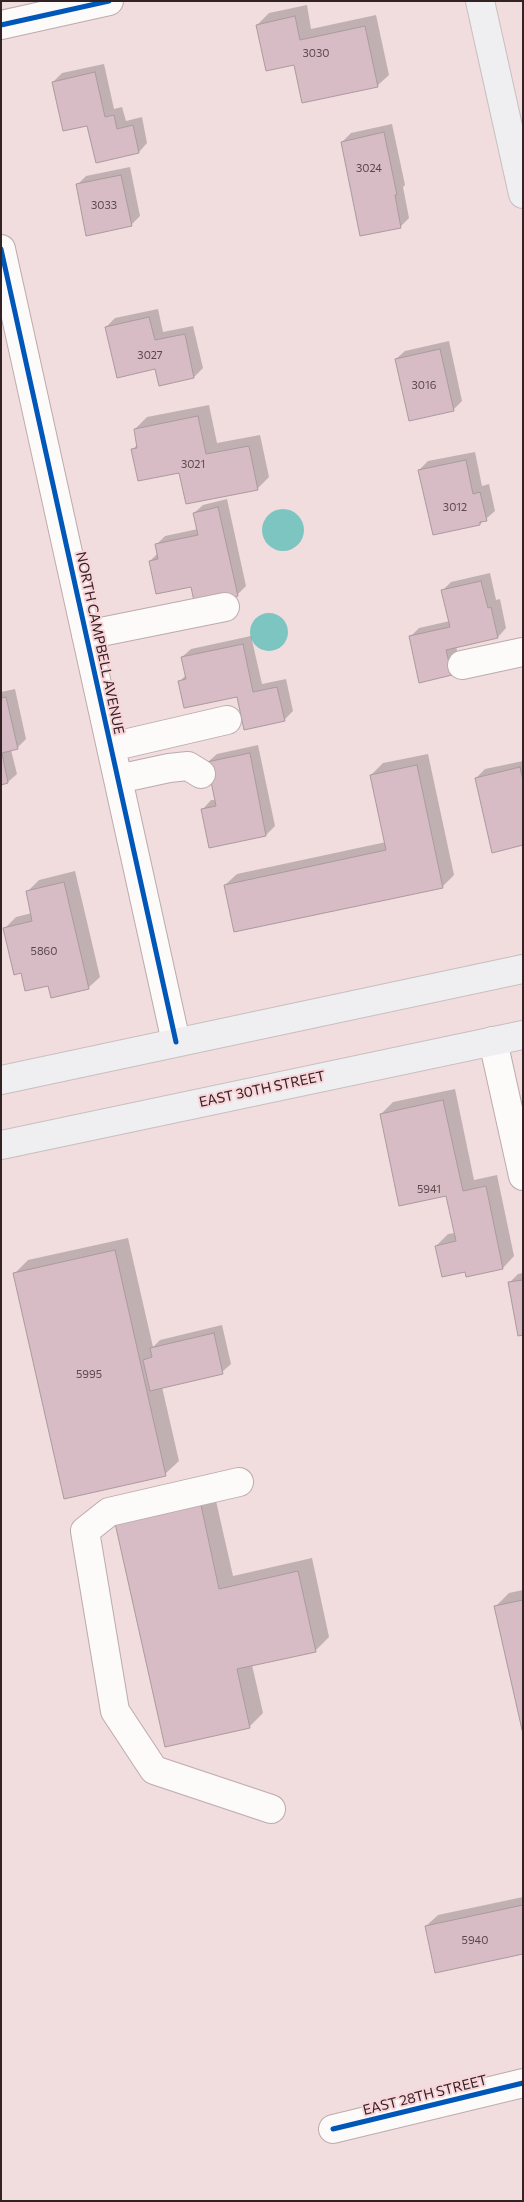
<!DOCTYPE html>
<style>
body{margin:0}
#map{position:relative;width:524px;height:2202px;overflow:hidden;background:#f1dcde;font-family:Commissioner,sans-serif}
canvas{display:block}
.frame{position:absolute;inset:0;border:2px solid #322224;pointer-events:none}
</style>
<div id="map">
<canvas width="524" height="2202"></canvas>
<div class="frame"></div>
</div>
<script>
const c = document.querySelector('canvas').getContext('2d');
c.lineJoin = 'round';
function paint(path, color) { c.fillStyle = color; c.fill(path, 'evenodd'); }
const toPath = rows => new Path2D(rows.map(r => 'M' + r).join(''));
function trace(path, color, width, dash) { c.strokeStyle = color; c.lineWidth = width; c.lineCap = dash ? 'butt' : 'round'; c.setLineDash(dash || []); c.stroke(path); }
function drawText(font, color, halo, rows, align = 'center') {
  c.font = font + ' Commissioner,sans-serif'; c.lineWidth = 4; c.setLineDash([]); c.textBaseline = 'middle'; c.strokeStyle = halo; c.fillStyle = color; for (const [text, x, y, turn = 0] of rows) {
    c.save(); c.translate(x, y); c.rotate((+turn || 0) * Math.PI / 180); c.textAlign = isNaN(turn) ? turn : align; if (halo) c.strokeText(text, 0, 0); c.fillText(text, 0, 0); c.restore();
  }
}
const water = toPath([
 '262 530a21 21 0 1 1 42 0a21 21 0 1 1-42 0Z',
 '250 632a19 19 0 1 1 38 0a19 19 0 1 1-38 0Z'
]);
const shadow = toPath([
 [307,5,311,29,376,15,389,75,377,86,295,64,257,25,269,13],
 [104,64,114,109,122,107,126,121,142,117,147,143,139,152,88,124,53,82,62,73],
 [392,124,405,185,403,187,409,218,400,227,342,142,351,133],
 [130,167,140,216,131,225,77,185,86,176],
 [158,309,163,332,193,326,203,368,194,377,160,385,156,368,106,327,115,318],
 [449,341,462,401,453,410,396,359,405,351],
 [209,405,217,443,260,435,269,477,257,489,180,472,132,450,138,444,135,429,147,417],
 [475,452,482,486,489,484,495,511,480,524,419,470,428,461],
 [227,499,246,586,237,595,192,585,150,561,158,553,156,545,165,536,198,529,194,513,203,505],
 [490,573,496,600,500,599,506,628,498,637,456,646,460,665,451,674,410,637,419,628,450,621,443,590,451,582],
 [251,636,262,684,286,679,293,711,284,720,238,695,180,681,186,675,182,657,191,649],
 [15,689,26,739,17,748,11,750,17,774,8,782,1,784,1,692],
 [258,745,275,826,266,835,210,846,203,809,211,800,216,800,208,762,217,754],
 [428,754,454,875,442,887,225,885,237,874,386,842,371,775,383,763],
 [523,761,523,844,476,778,485,769],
 [75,871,100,977,88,988,49,984,22,972,4,929,16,917,32,913,27,892,39,880],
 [455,1089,474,1180,497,1175,514,1256,503,1268,466,1271,436,1246,448,1234,455,1233,447,1195,381,1114,393,1102],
 [128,1238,153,1347,160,1340,222,1325,231,1364,222,1372,162,1387,179,1461,165,1474,14,1274,28,1260],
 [523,1273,523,1334,509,1283,518,1274],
 [214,1492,233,1576,312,1558,329,1637,315,1651,252,1665,263,1713,249,1727,116,1524],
 [523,1590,523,1728,496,1606,509,1593],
 [523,1897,523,1953,426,1926,438,1915]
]);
const building = toPath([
 [295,16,300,40,365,26,378,87,302,103,294,65,266,71,256,25,295,16],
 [95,72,105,117,114,115,117,129,133,125,139,153,96,163,87,126,63,131,52,82,95,72],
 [384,132,397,195,395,195,401,228,360,236,341,142,384,132],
 [121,175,132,226,86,236,76,184,121,175],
 [149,317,155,340,185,334,194,378,159,386,155,369,117,378,105,327,149,317],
 [440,349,454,411,409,421,395,359,440,349],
 [198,416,206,454,249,446,258,490,186,504,179,473,138,481,131,449,137,448,134,429,198,416],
 [466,460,473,494,480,492,487,521,480,522,480,525,433,535,418,470,466,460],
 [218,507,238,596,195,606,191,587,156,594,149,561,158,559,155,544,198,535,193,513,218,507],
 [481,581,488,608,491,607,498,638,446,650,452,675,419,683,409,636,450,627,441,590,481,581],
 [243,644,253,692,277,687,285,721,244,730,237,697,184,708,178,681,186,679,181,657,243,644],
 [6,697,18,749,2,753,8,783,1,785,1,698,6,697],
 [250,753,266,836,209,848,201,809,216,806,207,762,250,753],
 [417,765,443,888,234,932,224,885,386,850,370,775,417,765],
 [520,767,523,780,523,845,492,853,475,778,520,767],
 [64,882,89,989,51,998,48,986,25,991,21,973,14,975,3,928,32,921,26,891,64,882],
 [443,1100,463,1191,486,1186,503,1269,466,1277,465,1272,442,1277,435,1246,456,1241,446,1196,399,1206,380,1114,443,1100],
 [115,1250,166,1476,64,1499,13,1273,115,1250],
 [523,1280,523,1335,518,1336,508,1282,523,1280],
 [214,1333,223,1374,150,1391,143,1360,152,1357,150,1348,214,1333],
 [201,1505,219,1589,298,1571,316,1652,237,1669,250,1728,165,1747,115,1523,201,1505],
 [523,1600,523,1734,494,1606,523,1600],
 [523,1905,523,1954,435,1973,425,1926,523,1905]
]);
const minor = toPath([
 [1,25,109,1],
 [1,249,176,1042],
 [86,635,225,607],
 [462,665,523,652],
 [111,747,227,720],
 [118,779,169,768,188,766,201,774],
 [493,1041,523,1176],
 [239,1482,109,1512,85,1531,115,1711,154,1770,271,1809],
 [333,2129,523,2083]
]);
const major = toPath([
 [480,1,523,194],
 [1,1080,523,969],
 [1,1145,523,1035]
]);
const cycleway = toPath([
 [1,25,109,1],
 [1,249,176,1042],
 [333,2129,523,2083]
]);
const numberNames = [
 ["3030",316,53],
 ["3024",369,168],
 ["3033",104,205],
 ["3027",150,355],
 ["3016",424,385],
 ["3021",193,464],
 ["3012",455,507],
 ["5860",44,951],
 ["5941",429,1189],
 ["5995",89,1374],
 ["5940",475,1940]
];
const streetNames = [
 ["NORTH CAMPBELL AVENUE",100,643,78],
 ["EAST 30TH STREET",262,1089,-12],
 ["EAST 28TH STREET",425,2095,-14]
];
paint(water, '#7dc5c1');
paint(shadow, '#0003');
paint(building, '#d7bbc5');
trace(building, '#aa9a9e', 1);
trace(minor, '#bcabad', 30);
trace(major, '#c9bebf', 30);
trace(minor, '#fdfafa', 28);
trace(major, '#efeff2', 28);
trace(cycleway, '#0057b8', 5);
drawText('11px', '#5b484c', null, numberNames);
drawText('14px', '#322224', '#f9d4d8', streetNames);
</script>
